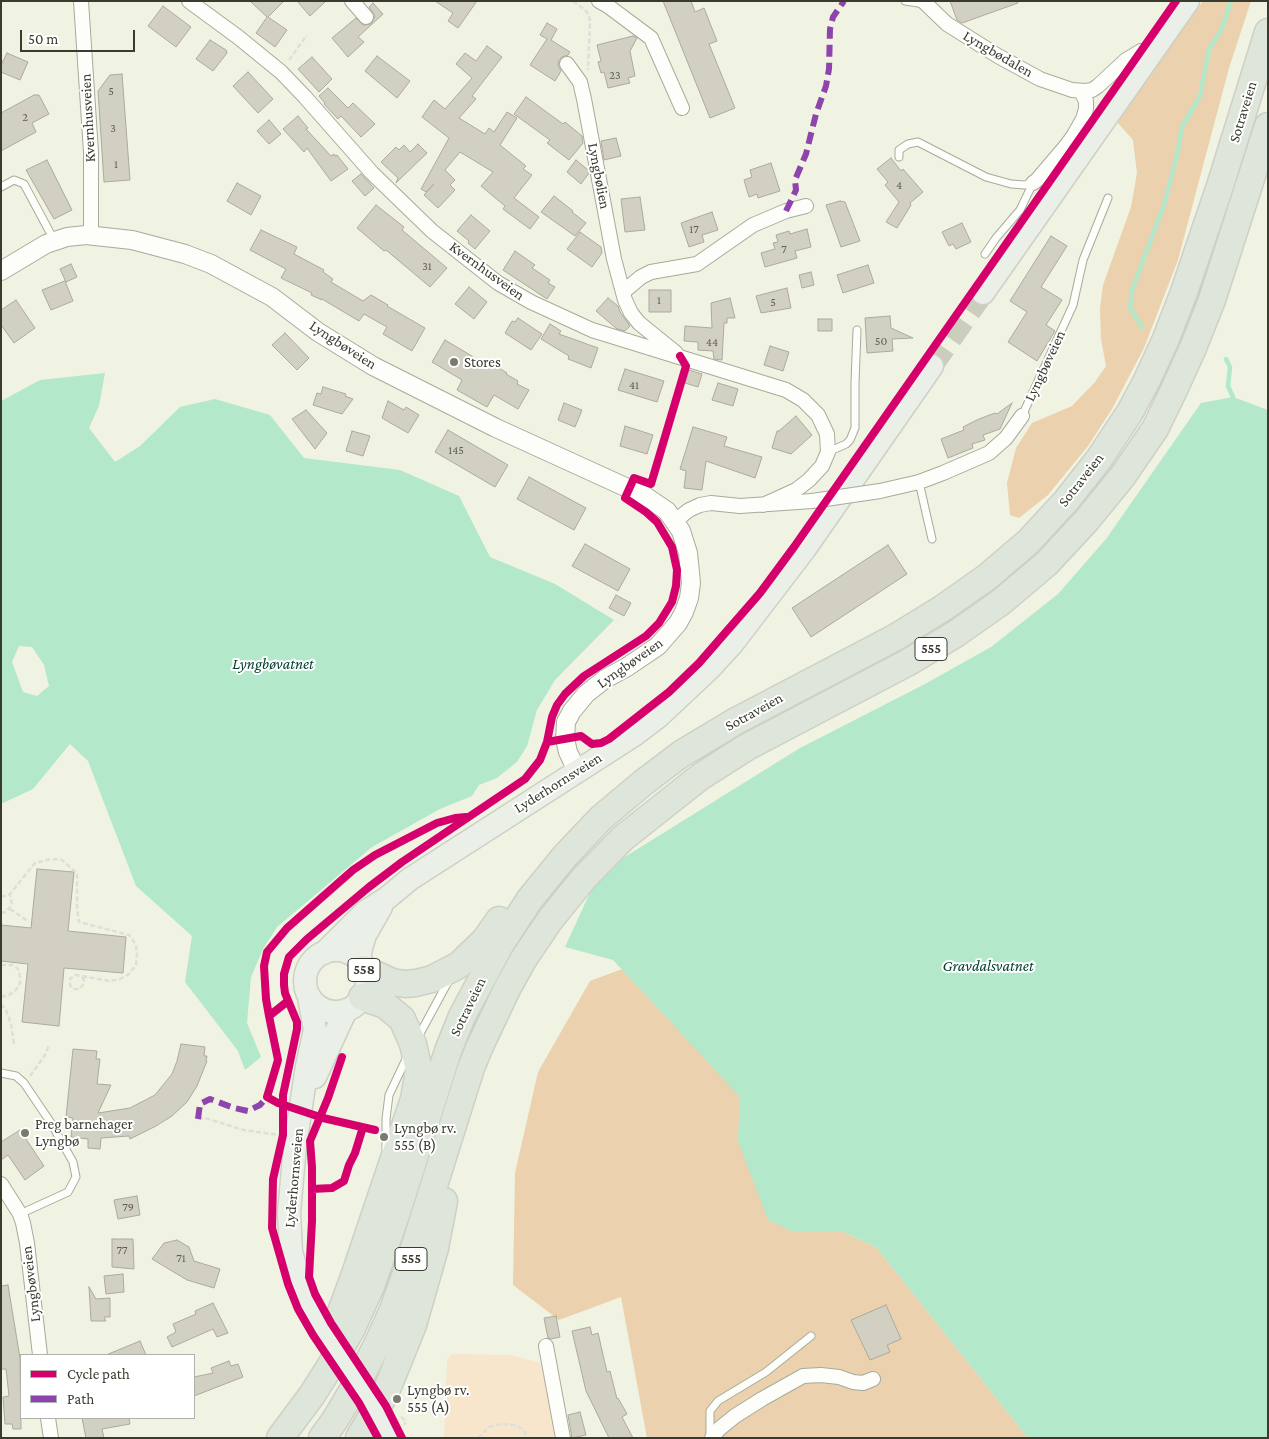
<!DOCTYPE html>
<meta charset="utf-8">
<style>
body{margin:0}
#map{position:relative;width:1269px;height:1439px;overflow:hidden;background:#f0f3e1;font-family:"Crimson Pro",serif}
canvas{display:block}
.frame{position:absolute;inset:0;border:2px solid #393b2e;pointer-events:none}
.legend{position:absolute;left:20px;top:1354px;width:175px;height:65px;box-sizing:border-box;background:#fff;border:1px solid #b0b1ab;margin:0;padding:6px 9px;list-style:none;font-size:15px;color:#393b2e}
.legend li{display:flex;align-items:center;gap:10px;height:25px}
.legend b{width:25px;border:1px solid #b0b1ab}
.scale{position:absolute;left:20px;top:30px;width:115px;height:22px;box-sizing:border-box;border:2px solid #393b2e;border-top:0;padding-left:6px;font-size:15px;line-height:18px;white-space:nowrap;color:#393b2e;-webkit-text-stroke:4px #fff;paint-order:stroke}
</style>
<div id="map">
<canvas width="1269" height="1439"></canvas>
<div class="frame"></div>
<ul class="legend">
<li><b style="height:6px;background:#d6006c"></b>Cycle path</li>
<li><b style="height:6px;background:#8e44ad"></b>Path</li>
</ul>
<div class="scale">50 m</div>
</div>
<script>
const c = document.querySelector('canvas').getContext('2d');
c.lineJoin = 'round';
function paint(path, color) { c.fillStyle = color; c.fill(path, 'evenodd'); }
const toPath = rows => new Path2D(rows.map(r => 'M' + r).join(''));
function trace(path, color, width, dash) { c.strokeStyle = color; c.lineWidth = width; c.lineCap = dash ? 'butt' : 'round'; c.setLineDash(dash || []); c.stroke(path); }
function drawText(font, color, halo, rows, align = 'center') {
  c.font = font + ' "Crimson Pro",serif'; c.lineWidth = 4; c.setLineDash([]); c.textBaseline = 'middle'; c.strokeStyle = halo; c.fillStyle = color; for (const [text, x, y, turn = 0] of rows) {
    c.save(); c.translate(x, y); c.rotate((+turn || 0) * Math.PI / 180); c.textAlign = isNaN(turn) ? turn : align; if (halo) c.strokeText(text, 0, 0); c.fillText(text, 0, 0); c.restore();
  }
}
const green = toPath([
 [452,1354,510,1355,541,1363,555,1438,444,1438,447,1360]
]);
const forest = toPath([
 [1203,1,1251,1,1229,68,1178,260,1144,348,1112,409,1088,446,1048,495,1019,518,1010,515,1007,483,1016,448,1032,423,1072,406,1095,382,1106,366,1101,339,1100,308,1103,285,1131,207,1137,173,1133,140,1116,121,1167,49],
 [622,969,741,1097,791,1231,841,1231,876,1247,1028,1438,647,1438,621,1297,559,1320,513,1285,515,1173,538,1072,590,981]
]);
const water = toPath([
 [105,373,99,406,89,428,115,462,140,446,180,407,215,399,270,415,304,458,400,470,459,496,490,557,555,584,614,620,555,680,537,710,527,746,517,762,497,778,479,785,472,796,440,809,372,847,277,927,263,949,251,977,247,1023,261,1057,245,1070,238,1051,185,982,192,936,136,886,88,761,70,744,33,789,1,804,1,401,40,380],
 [19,646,32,647,44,665,49,686,37,696,23,692,12,662],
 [1233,397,1268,410,1268,1438,1028,1438,876,1247,841,1231,791,1231,768,1220,738,1141,740,1097,613,960,565,947,599,873,800,748,925,684,991,647,1058,594,1106,539,1201,403]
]);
const stream = toPath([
 [1142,327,1130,308,1132,290,1164,205,1177,155,1182,127,1200,96,1209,49,1222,29,1231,1],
 [1226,359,1230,367,1228,386,1233,397]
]);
const building = toPath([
 [250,1,284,1,268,17,287,30,275,47,256,33,267,17,250,1],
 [297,1,326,1,310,16,297,1],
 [435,1,477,1,458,28,448,21,453,13,435,1],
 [663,1,691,1,695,12,704,8,717,41,709,44,735,108,710,118,663,1],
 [950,1,1018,1,1018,3,962,23,957,20,950,1],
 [373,3,383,14,358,37,364,42,348,57,332,38,356,18,363,25,371,24,375,16,369,7,373,3],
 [163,6,191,27,176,47,148,26,163,6],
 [547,23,557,29,551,40,570,52,568,55,562,57,559,60,558,65,561,71,555,81,530,65,547,39,540,35,547,23],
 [633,36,637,38,630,51,635,76,628,78,630,83,608,88,604,72,601,73,598,62,601,61,597,45,633,36],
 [210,40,226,50,227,53,213,71,196,59,210,40],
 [487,46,502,57,472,96,476,99,459,118,485,134,489,128,494,132,507,112,517,118,500,145,526,166,523,169,532,175,514,198,539,217,530,229,503,209,505,206,481,186,493,172,460,152,445,170,455,180,450,185,455,190,438,208,424,195,434,184,426,192,421,189,449,138,422,117,434,100,445,109,472,78,456,64,465,53,476,61,487,46],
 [7,53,28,62,20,80,1,72,1,65,7,53],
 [377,56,410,81,397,98,365,71,377,56],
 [312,57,332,79,319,92,298,69,312,57],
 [248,72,273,99,258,113,233,86,248,72],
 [122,74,130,180,104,182,98,91,110,75,122,74],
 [328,88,348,108,353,103,375,124,361,137,341,116,338,119,324,104,325,103,319,96,328,88],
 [34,95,39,95,49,114,32,123,36,132,1,151,1,113,34,95],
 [526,97,563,124,565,122,582,136,583,143,569,160,547,143,550,140,514,114,526,97],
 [298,116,308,128,306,129,331,156,334,154,335,156,337,155,348,169,331,181,307,148,304,152,283,129,298,116],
 [269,120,281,134,269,144,257,131,269,120],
 [616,138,621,156,604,160,601,141,616,138],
 [418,144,427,153,396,183,398,178,381,162,396,147,399,150,404,145,410,152,418,144],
 [891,158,901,171,903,169,923,192,910,203,911,205,897,228,886,222,899,202,885,185,888,182,877,169,891,158],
 [47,160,72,210,54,219,26,170,47,160],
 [576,160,588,170,589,173,581,184,567,172,576,160],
 [771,163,780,191,758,198,757,194,749,197,744,180,752,177,750,170,771,163],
 [361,174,374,188,365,196,352,181,361,174],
 [237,183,261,196,251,215,227,201,237,183],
 [554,196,573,211,572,212,586,223,575,236,541,212,554,196],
 [640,197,645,230,625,232,621,199,640,197],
 [840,201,845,202,860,241,841,247,826,205,840,201],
 [376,205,404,227,402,230,447,268,430,287,386,250,384,251,357,228,376,205],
 [712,212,718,230,702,235,704,242,689,247,681,223,712,212],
 [471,215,490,231,475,249,468,243,469,241,457,231,471,215],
 [962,223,971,242,956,249,953,244,949,246,942,232,962,223],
 [807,229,811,247,795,251,797,258,765,267,761,253,775,249,773,243,778,242,776,235,789,231,790,234,807,229],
 [261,230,297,247,294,254,324,270,323,272,333,279,331,282,363,301,371,295,388,305,387,306,425,328,412,351,383,334,387,327,364,314,359,321,322,299,322,300,311,295,312,293,281,278,286,269,250,250,261,230],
 [580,232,601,247,602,253,592,267,567,249,580,232],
 [1051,236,1067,246,1041,287,1062,300,1046,325,1055,331,1037,361,1008,342,1027,312,1010,301,1051,236],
 [515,251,535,265,532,268,550,280,548,283,555,287,547,299,503,270,515,251],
 [71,264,77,277,66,282,60,269,71,264],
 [868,265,874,283,843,293,837,275,868,265],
 [811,272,814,285,802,288,799,275,811,272],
 [65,281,73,301,51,310,42,290,65,281],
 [469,287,487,302,474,319,455,304,469,287],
 [787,288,791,308,761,313,756,296,787,288],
 [649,290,671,290,671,312,649,312,649,290],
 [608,298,618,306,620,312,630,326,625,331,617,329,596,311,608,298],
 [730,298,735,318,727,318,727,323,724,323,722,360,714,359,713,351,698,350,698,342,684,341,685,326,712,328,711,303,730,298],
 [16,300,35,328,14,343,1,325,1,310,16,300],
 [890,316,891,328,913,338,892,339,893,351,867,353,865,318,890,316],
 [518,318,542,334,531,350,505,333,512,321,515,322,518,318],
 [818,319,832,319,832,331,818,331,818,319],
 [550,324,561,331,559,334,598,348,591,368,568,359,569,356,541,339,550,324],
 [285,333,309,358,297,370,272,345,285,333],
 [445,340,487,365,489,362,507,373,506,374,518,381,517,384,529,390,518,409,494,395,487,407,457,390,462,380,432,362,445,340],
 [770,346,789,352,783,371,764,365,770,346],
 [625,369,664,381,657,402,618,390,625,369],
 [689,370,702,374,698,387,685,383,689,370],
 [718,383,738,389,733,406,712,400,718,383],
 [323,387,346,394,345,396,353,399,342,414,313,405,317,393,321,394,323,387],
 [388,401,404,410,406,407,419,415,408,433,382,418,388,401],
 [564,403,582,410,575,427,558,420,564,403],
 [1012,403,1000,429,983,435,985,440,972,444,973,448,948,458,941,439,964,430,963,427,979,419,995,413,997,414,1012,403],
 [306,410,327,433,315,449,292,419,306,410],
 [796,416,812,435,791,454,772,448,777,431,779,431,796,416],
 [625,426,653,435,647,454,620,446,625,426],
 [693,427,727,437,724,446,762,457,755,478,706,461,702,490,684,488,686,471,680,469,693,427],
 [448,430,508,465,495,487,435,452,448,430],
 [352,431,370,436,363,456,346,451,352,431],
 [529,477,586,508,574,530,517,499,529,477],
 [585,544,630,569,618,591,572,566,585,544],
 [888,545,907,574,811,637,792,608,888,545],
 [616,595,631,603,624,616,609,608,616,595],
 [37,869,74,872,68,931,126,937,123,973,64,968,59,1026,22,1022,28,964,1,961,1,925,31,928,37,869],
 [181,1044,205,1047,204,1056,207,1056,206,1061,207,1061,197,1086,187,1102,172,1116,156,1126,130,1139,129,1136,101,1138,100,1149,88,1148,88,1139,71,1137,73,1118,66,1117,73,1049,97,1051,96,1059,100,1059,97,1084,111,1085,98,1113,130,1108,155,1095,172,1074,177,1061,181,1044],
 [20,1130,44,1166,25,1180,8,1155,1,1160,1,1142,20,1130],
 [137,1196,140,1215,118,1219,114,1200,137,1196],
 [112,1239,133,1239,134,1269,112,1267,112,1239],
 [177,1240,189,1247,194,1261,220,1269,214,1288,187,1280,152,1259,164,1243,177,1240],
 [123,1274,124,1292,106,1294,104,1276,123,1274],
 [8,1285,20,1358,21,1429,13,1429,12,1424,5,1424,3,1397,9,1396,6,1369,1,1369,1,1286,8,1285],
 [89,1287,96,1299,110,1298,110,1317,104,1317,106,1321,91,1321,89,1287],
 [213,1303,228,1333,217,1337,213,1329,172,1347,167,1337,176,1332,173,1324,196,1314,195,1311,213,1303],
 [886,1305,901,1339,887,1345,890,1352,870,1360,851,1320,886,1305],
 [556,1316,560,1337,551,1339,548,1338,544,1318,556,1316],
 [590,1327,592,1335,598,1333,607,1372,610,1371,617,1399,618,1398,627,1414,622,1417,633,1438,609,1438,586,1391,572,1331,590,1327],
 [140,1341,146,1355,106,1355,140,1341],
 [229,1361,231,1366,238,1364,243,1377,194,1396,194,1377,213,1373,211,1368,229,1361],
 [580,1412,586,1435,572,1438,568,1415,580,1412],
 [82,1418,129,1418,130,1424,102,1429,104,1438,86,1438,82,1418]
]);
const primaryTunnel = toPath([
 [932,366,983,293]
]);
const path = toPath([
 [573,1,585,10,589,15,590,23,588,70],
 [289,60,307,35],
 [1,897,10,894,35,863,51,859,62,860,77,873,77,909,79,922,129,935,136,945,137,954,136,965,129,974,120,979,109,981,82,976,75,975,70,979,70,985,73,989,79,989,83,985,84,981,82,976],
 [10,909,29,922],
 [1,913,6,912,12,905,10,894],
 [1,965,13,965,18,969,20,976,20,983,16,990,9,995,1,997],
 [1,1004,6,1010,11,1024,14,1044],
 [30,1076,45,1055,49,1045],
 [198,1119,205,1118,244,1130,279,1135],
 [401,1417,406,1421,404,1425],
 [478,1438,489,1427,501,1424,514,1425,523,1429,528,1438]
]);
const service = toPath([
 [905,1,925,4],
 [899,157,899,150,908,144,918,142,986,177,1011,184,1025,185,1033,183],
 [1,187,14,180,24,184,54,240],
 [985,254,996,238,1020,210,1033,183],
 [1022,416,1073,305,1083,260,1108,198],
 [828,452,846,444,850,440,855,428,855,383,857,330],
 [919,482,932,539],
 [417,1039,449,980],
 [1,1073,16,1076,24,1083,51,1123,73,1162,76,1177,68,1192,20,1214],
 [386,1149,386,1119,389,1095,408,1055],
 [710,1437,710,1411,718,1401,766,1372,811,1336]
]);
const minor = toPath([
 [81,1,91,152,91,235],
 [189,1,238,37,281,72,305,97,372,173,432,231,498,283,531,302,592,330,786,390,803,400,818,415,827,434,828,452,822,466,809,480,796,490,763,505],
 [352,1,366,17],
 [599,1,608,6,651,38,682,108],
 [923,1,947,24,998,56,1040,79,1072,90,1085,91,1092,90,1098,86,1126,60,1141,51,1150,56],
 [567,64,580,82,584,99,614,259,625,300,631,313,639,323,676,353],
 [1079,157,1066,146,1074,135,1083,119,1086,109,1086,101,1081,91],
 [1033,183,1037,180,1066,146],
 [623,292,641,277,651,272,697,264,753,225,786,211,806,206],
 [880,491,919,482,943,473,989,453,1006,438,1022,416],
 [675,521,689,510,700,505,711,503,740,506,812,501],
 [1,1184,20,1214,23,1223,27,1243,40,1355],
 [546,1346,563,1438],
 [48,1418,51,1438],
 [712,1438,719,1429,735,1416,762,1399,803,1376,821,1375,839,1377,853,1382,863,1383,873,1379]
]);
const tertiary = toPath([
 [1,271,46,244,67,237,86,235,132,240,185,254,211,264,272,297,318,332,373,366,496,428,645,496,667,511,681,531,688,553,691,583,689,598,684,612,678,623,658,646,627,667,605,679,586,694,572,711,566,722,565,739,568,752,577,771]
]);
const primary = toPath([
 [983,293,1188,1],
 '305 981a31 31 0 1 1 62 0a31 31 0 1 1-62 0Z',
 [324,953,365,912,387,898,410,879,634,735,659,716,709,669,732,644,804,550,932,366],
 [359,961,361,948,365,935,381,907],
 [315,1077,346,1010],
 [304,1296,291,1252,289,1213,295,1146,307,1066,315,1030,309,997]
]);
const motorway = toPath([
 [364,969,392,982,405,984,416,983,432,979,459,965,485,940,499,920],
 [336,1325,355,1274,414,1099,419,1070,413,1044,402,1019,385,1005,362,997],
 [280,1438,312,1395,331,1365,352,1328,371,1286,396,1215,448,1051,462,1016,500,945,530,899,565,856,601,818,644,782,681,754,736,721,896,637,943,608,987,577,1028,542,1066,501,1099,459,1130,412,1146,382,1165,341,1184,292,1220,186,1268,32],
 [322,1438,335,1420,360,1378,377,1345,393,1310,407,1271,471,1068,480,1046,507,989,523,960,550,920,584,878,623,838,700,777,747,747,907,663,957,633,1001,602,1046,564,1086,521,1122,477,1155,429,1173,392,1193,348,1212,300,1268,126],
 [359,1438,385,1394,413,1325,435,1248,444,1201]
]);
const minorBridge = toPath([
 [812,501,880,491]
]);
const primaryBridge = toPath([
 [304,1296,321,1329,369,1398,389,1438]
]);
const quiet = toPath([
 [786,211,796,190,795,180,806,154,816,114,826,86,829,69,830,29,833,17,844,1],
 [198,1119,200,1104,210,1099,234,1108,248,1111,260,1105,267,1097]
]);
const cycleway = toPath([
 [547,742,552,717,557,705,565,694,584,676,646,636,659,623,672,602,676,586,677,570,672,547,657,522,646,512,625,498,634,478,651,484,686,366,680,356],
 [288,1001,269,1016,278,1060,267,1097,278,1103,323,1118,375,1130],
 [269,1016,266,999,264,966,267,952,287,928,353,870,375,855,437,823,455,818,466,817],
 [342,1057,328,1098,310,1141,312,1167,312,1221,309,1277,315,1294,331,1323,386,1406,402,1438],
 [312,1189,332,1188,344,1181,349,1165,355,1153,363,1127],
 [378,1438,359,1403,313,1335,298,1309,288,1284,272,1228,273,1179,283,1135,283,1095,297,1029,297,1022,285,993,284,985,284,974,289,957,307,939,369,887,402,862,525,779,540,760,547,742,581,736,592,744,601,743,609,739,669,692,699,663,760,593,794,547,1176,1]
]);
const markers = [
 [454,362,5,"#797b6d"],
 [25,1133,5,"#797b6d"],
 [384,1137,5,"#797b6d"],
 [397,1399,5,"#797b6d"]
];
const numberNames = [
 ["23",615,75],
 ["5",111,91],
 ["2",25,117],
 ["3",113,128],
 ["1",116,164],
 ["4",899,185],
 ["17",694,229],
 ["7",784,249],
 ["31",427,266],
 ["1",659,300],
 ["5",773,302],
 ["50",881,341],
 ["44",712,342],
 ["41",634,385],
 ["145",456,450],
 ["79",128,1207],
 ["77",122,1250],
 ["71",181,1258]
];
const shields = [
 [931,649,32],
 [364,970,32],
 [411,1259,32]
];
const shieldNames = [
 ["555",931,649],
 ["558",364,970],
 ["555",411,1259]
];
const streetNames = [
 ["Lyngbødalen",998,54,30],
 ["Sotraveien",1243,112,-73],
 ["Kvernhusveien",88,118,-93],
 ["Lyngbølien",599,176,79],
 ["Kvernhusveien",487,271,36],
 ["Lyngbøveien",343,345,33],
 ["Lyngbøveien",1045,366,-65],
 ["Sotraveien",1081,480,-52],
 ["Lyngbøveien",630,663,-35],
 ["Sotraveien",754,712,-29],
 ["Lyderhornsveien",558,783,-32],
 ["Sotraveien",468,1007,-64],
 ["Lyderhornsveien",294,1178,-85],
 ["Lyngbøveien",31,1284,-97]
];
const poiNames = [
 ["Stores",464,362],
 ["Preg barnehager",35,1124],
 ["Lyngbø",35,1141],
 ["Lyngbø rv.",394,1128],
 ["555 (B)",394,1145],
 ["Lyngbø rv.",407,1390],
 ["555 (A)",407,1407]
];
const waterNames = [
 ["Lyngbøvatnet",273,664],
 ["Gravdalsvatnet",988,966]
];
paint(green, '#f7e5cc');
paint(forest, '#ebd1ae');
paint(water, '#b3e8cb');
trace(stream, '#b3e8cb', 4.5);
paint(building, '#d1d0c2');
trace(building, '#abaa9d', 1);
trace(primaryTunnel, '#cbcebd', 22, [22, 11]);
trace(service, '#a8aa9c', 9);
trace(minor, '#a8aa9c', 16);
trace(tertiary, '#a8aa9c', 20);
trace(primary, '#ced0c7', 25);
trace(motorway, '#ced0c7', 29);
trace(path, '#dedfd9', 2.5, [5, 2.5]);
trace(service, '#fdfdfa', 7);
trace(minor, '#fdfdfa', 14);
trace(tertiary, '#fdfdfa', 18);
trace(primary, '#eaefe7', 22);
trace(motorway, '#dee5db', 26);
trace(minorBridge, '#a8aa9c', 16, []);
trace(primaryBridge, '#ced0c7', 25, []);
trace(minorBridge, '#fdfdfa', 14);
trace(primaryBridge, '#eaefe7', 22);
trace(quiet, '#8e44ad', 6, [12, 6]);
trace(cycleway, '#d6006c', 8);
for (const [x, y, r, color] of markers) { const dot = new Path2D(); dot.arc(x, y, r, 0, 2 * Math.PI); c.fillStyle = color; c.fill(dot); trace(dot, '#fff', 2); }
drawText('12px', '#5f6053', null, numberNames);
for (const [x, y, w] of shields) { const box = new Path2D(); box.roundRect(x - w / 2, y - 11.5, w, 23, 4); c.fillStyle = '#fff'; c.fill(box); trace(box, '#393b2e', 1); }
drawText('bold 14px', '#393b2e', null, shieldNames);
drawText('15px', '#393b2e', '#fff', streetNames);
drawText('15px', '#393b2e', '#fff', poiNames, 'left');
drawText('italic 16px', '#03432f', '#fff', waterNames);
</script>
